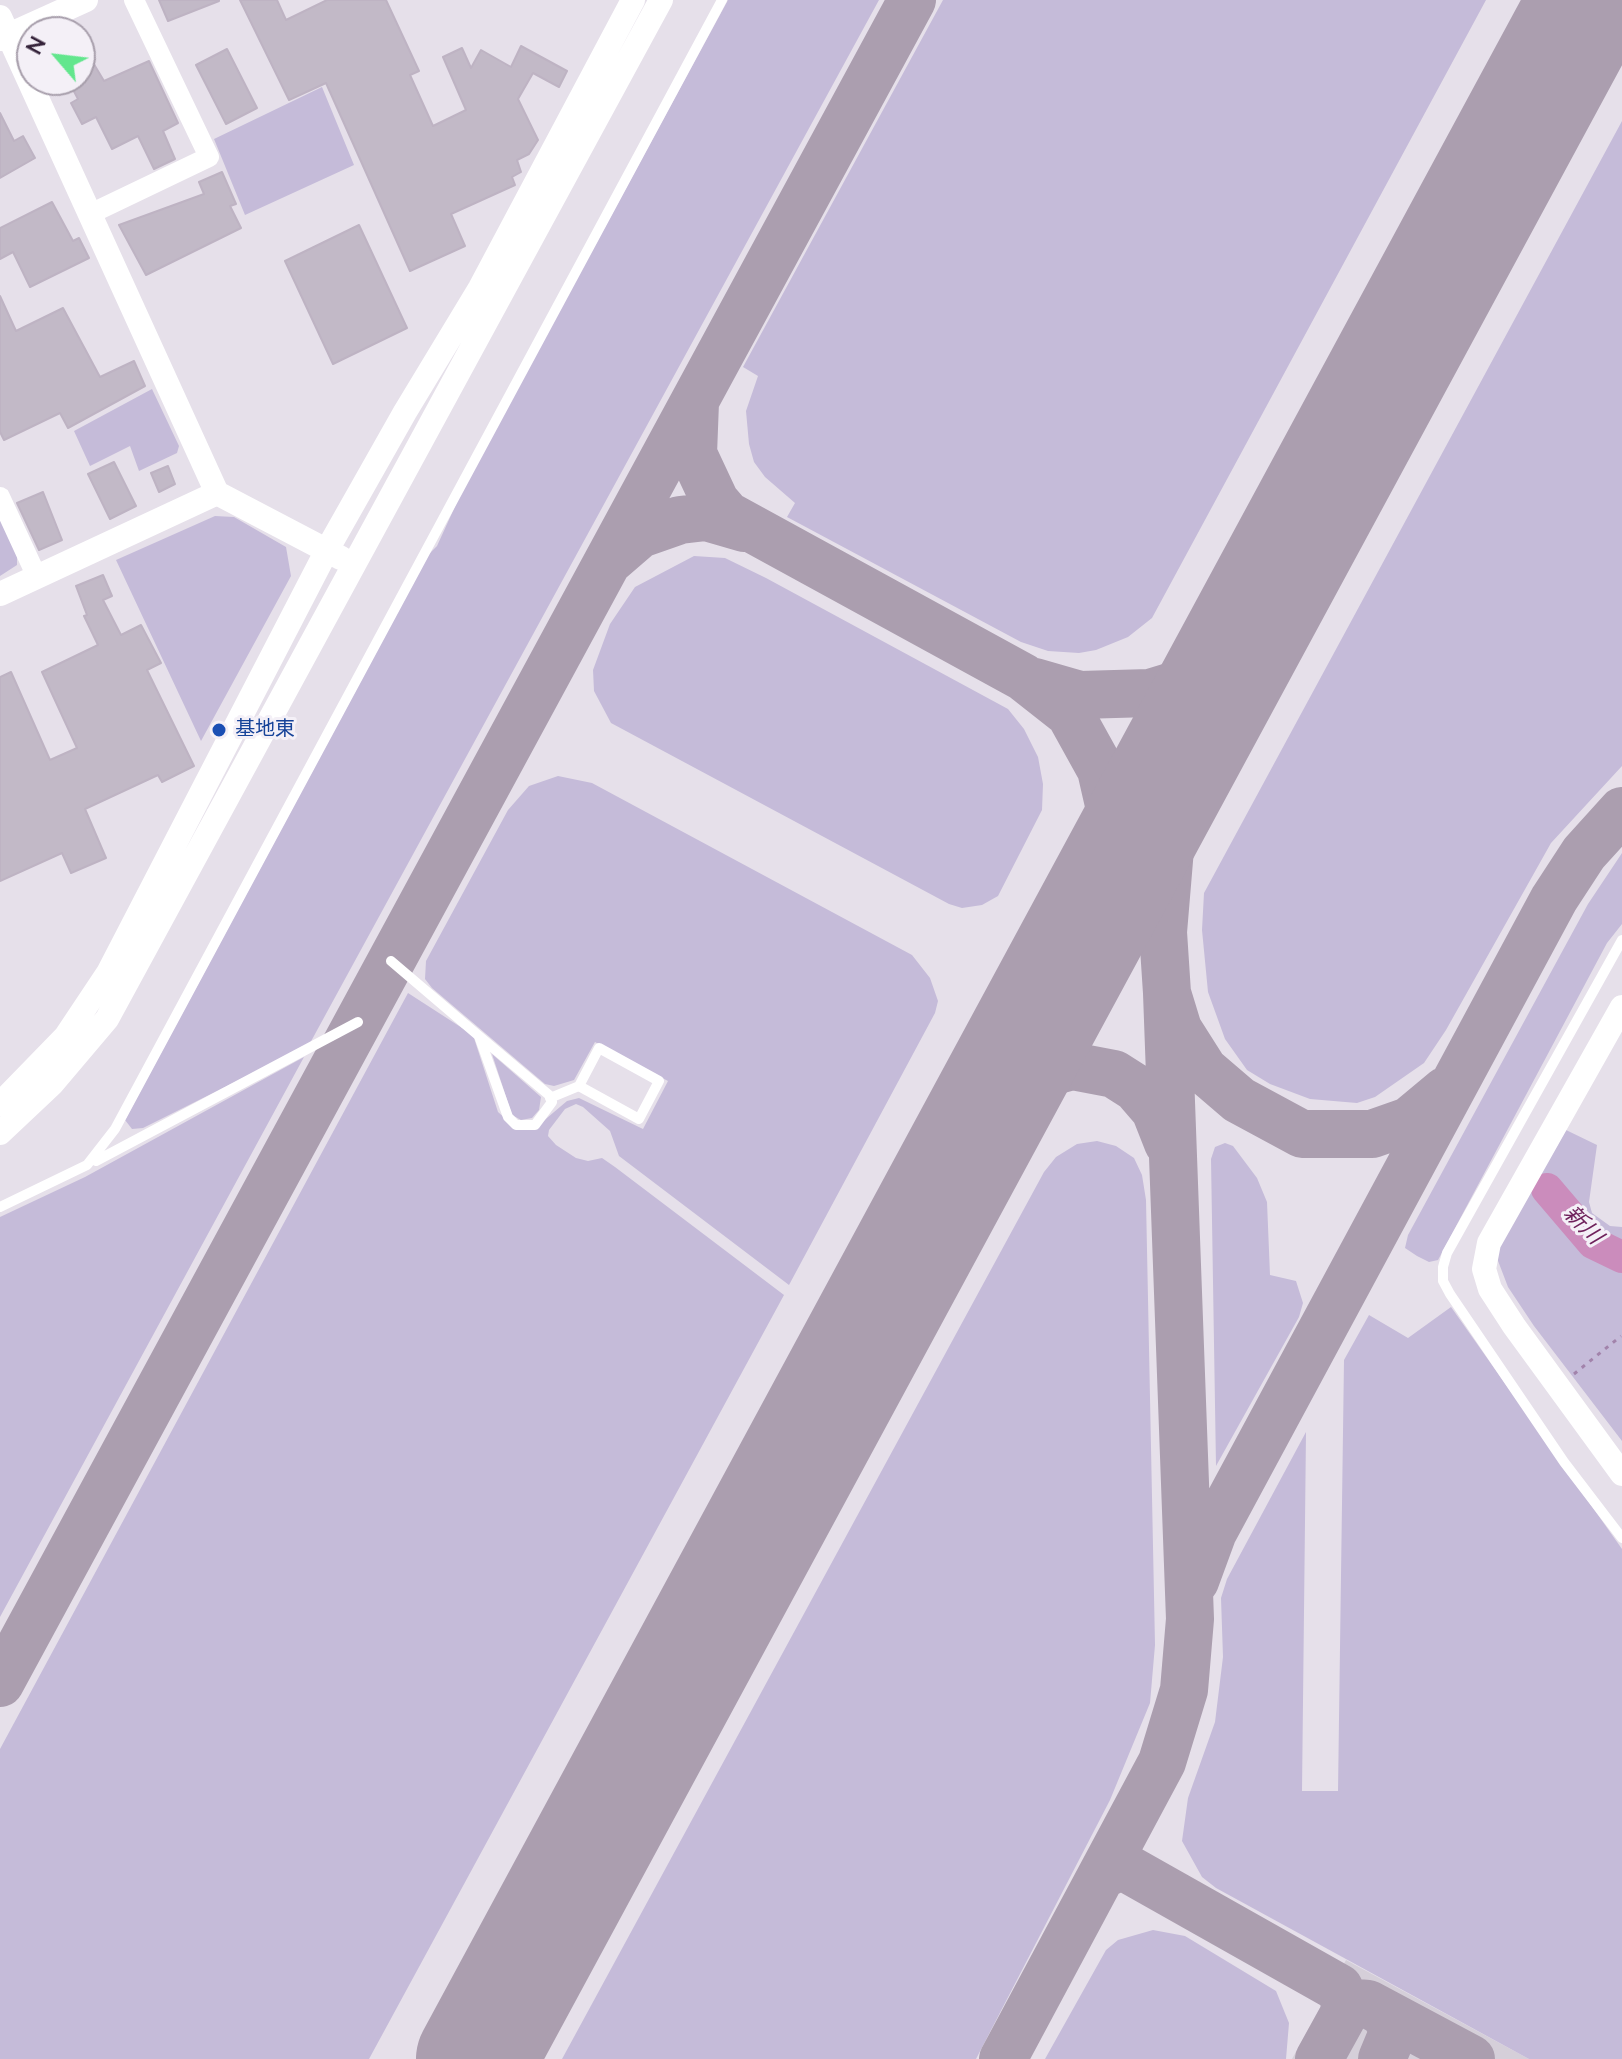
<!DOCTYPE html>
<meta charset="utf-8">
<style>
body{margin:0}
#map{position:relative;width:1622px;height:2059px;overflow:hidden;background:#e6e0ea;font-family:"Nunito Sans",sans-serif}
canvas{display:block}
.north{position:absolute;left:16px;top:16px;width:80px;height:80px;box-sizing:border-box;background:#f4f0f7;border:2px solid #a79eab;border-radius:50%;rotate:298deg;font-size:22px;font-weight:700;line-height:32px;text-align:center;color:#342239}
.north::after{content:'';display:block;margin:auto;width:28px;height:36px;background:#62e68d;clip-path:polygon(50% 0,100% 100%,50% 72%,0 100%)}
</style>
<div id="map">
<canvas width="1622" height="2059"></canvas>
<div class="north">N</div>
</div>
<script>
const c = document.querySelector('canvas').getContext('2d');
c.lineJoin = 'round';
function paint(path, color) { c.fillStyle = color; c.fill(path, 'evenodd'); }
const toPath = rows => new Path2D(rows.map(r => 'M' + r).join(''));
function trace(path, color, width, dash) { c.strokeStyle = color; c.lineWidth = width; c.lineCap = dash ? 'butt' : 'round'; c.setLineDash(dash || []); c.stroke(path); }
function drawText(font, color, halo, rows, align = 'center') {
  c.font = font + ' "Nunito Sans","Noto Sans JP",sans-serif'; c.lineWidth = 6; c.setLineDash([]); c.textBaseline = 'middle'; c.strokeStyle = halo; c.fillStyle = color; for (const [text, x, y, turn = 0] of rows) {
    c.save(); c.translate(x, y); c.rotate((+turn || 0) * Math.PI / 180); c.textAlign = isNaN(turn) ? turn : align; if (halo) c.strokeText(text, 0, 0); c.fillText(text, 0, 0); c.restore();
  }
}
const built = toPath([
 [1346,1960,1529,2059,1292,2059]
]);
const green = toPath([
 [728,0,879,0,309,1045,143,1128,132,1129,125,1120,429,554,437,546,463,489],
 [943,0,1486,0,1152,618,1128,637,1096,650,1079,653,1048,651,1021,642,787,517,795,503,765,477,754,462,749,444,746,411,758,376,743,367],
 [322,87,354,165,245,215,214,139],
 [1622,121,1622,766,1551,843,1446,1030,1424,1063,1375,1097,1357,1103,1310,1099,1270,1084,1247,1070,1225,1039,1208,992,1202,930,1204,893],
 [152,389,179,446,177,453,139,471,130,446,90,466,74,431],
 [215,516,234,517,286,547,291,576,201,741,116,560],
 [0,519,17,556,17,565,0,576],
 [694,556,725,558,766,578,1008,709,1024,729,1038,757,1043,784,1042,810,998,896,982,905,962,908,949,904,611,723,594,691,593,670,610,624,635,587],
 [558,776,592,783,912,955,930,978,938,1001,935,1013,789,1285,619,1156,610,1131,583,1107,576,1104,565,1109,549,1130,548,1136,556,1145,576,1158,588,1161,602,1158,615,1167,784,1295,369,2059,0,2059,0,1749,408,993,473,1035,498,1112,518,1130,534,1129,567,1101,579,1098,643,1129,668,1081,595,1042,574,1080,554,1086,545,1084,432,988,425,979,426,961,508,810,529,786],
 [1622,853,1622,924,1607,943,1438,1260,1429,1262,1417,1256,1405,1248,1408,1235,1588,904],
 [492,1054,541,1097,539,1110,532,1118,521,1120,512,1115],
 [304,1057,0,1617,0,1217,85,1177],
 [1566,1130,1597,1145,1589,1202,1592,1213,1610,1226,1622,1227,1622,1441,1534,1326,1508,1287,1495,1253],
 [1097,1141,1116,1146,1134,1158,1142,1175,1146,1200,1155,1645,1150,1703,1110,1800,976,2059,562,2059,1044,1172,1056,1157,1077,1144],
 [1225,1143,1233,1146,1257,1178,1267,1202,1270,1275,1296,1281,1303,1303,1299,1317,1216,1466,1211,1159,1215,1147],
 [1451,1307,1622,1549,1622,2059,1529,2059,1216,1888,1202,1877,1182,1841,1188,1798,1215,1722,1223,1657,1221,1598,1227,1579,1306,1432,1302,1791,1338,1791,1344,1360,1369,1315,1408,1338],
 [1153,1930,1185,1936,1276,1991,1289,2023,1286,2059,1045,2059,1106,1950,1118,1940]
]);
const river = toPath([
 [1547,1189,1593,1243,1622,1257]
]);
const taxiway = toPath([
 [695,402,693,454,715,501,727,515,1023,677,1070,714,1101,770,1112,818,1101,882,1086,931],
 [611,559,640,534,680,520,706,517,744,528],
 [1035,682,1080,695,1150,693,1173,686,1223,648,1272,586],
 [1199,722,1174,801,1163,932,1167,993,1178,1029,1204,1070,1239,1100,1302,1134,1372,1134,1409,1121,1445,1091],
 [977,1132,1008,1089,1024,1079,1072,1066,1114,1074,1136,1088,1155,1110,1168,1143],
 [1195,1581,1213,1532,1554,899,1584,853,1622,811],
 [0,1683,912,0],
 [1102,1875,1119,1867,1128,1869,1339,1988,1344,1998,1345,2012,1319,2059],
 [1345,2012,1356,2003,1368,2004,1471,2059],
 [1003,2059,1162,1762,1184,1690,1190,1619,1167,993],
 [1382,2059,1394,2030,1384,2013]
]);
const runway = toPath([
 [476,2059,1589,0]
]);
const building = toPath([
 [159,0,219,0,219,1,168,21,159,0],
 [240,0,277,0,286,20,327,0,386,0,419,71,410,75,433,126,466,110,443,57,462,48,471,68,481,50,511,67,521,46,567,71,559,87,533,73,518,99,538,140,529,154,517,160,521,172,512,177,515,185,451,214,465,246,410,271,326,83,289,100,240,0],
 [227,49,257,108,226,124,196,65,227,49],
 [92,61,104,81,149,61,178,123,163,131,175,159,154,169,138,136,112,149,96,117,82,124,71,103,78,99,68,80,80,80,80,67,92,61],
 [0,113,14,141,23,136,35,158,0,178,0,113],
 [222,172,236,204,230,206,241,228,146,275,119,225,204,194,199,182,222,172],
 [52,202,73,241,79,238,89,258,30,287,13,252,0,259,0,228,52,202],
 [359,225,407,328,333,364,285,261,359,225],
 [0,296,16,331,63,308,100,377,134,361,145,386,68,428,60,413,4,440,0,432,0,296],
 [114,462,136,506,110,519,88,474,114,462],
 [168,466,175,484,159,492,151,473,168,466],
 [43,492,62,540,39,550,17,503,43,492],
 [103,575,112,596,103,600,121,635,141,625,161,663,147,670,194,766,162,782,158,775,85,809,106,858,71,873,62,853,0,881,0,677,11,672,50,760,77,748,42,672,98,645,84,616,87,615,76,586,103,575]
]);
const path = toPath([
 [1574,1374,1621,1336]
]);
const lane = toPath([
 [1622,940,1447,1253,1443,1267,1443,1281,1450,1294,1564,1462,1622,1538],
 [391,961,479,1036,549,1095,552,1102,535,1125,516,1125,508,1117,479,1036],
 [550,1098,579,1086,599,1048,659,1081,639,1119,579,1086],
 [96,1161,358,1022],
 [0,1207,87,1165,115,1129,722,0]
]);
const street = toPath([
 [90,214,209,157,134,0],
 [0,497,37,577]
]);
const secondary = toPath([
 [0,17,217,493,341,558],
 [0,39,86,0],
 [0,594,217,493],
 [1622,1007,1489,1243,1484,1269,1490,1289,1514,1326,1622,1474],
 [0,1104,66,1036,108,973,327,550,405,412,480,288,633,0],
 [0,1133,52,1084,107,1019,661,0]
]);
const markers = [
 [219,730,8,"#1a4fb4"]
];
const transitNames = [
 ["基地東",235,730]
];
const waterNames = [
 ["新川",1582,1226,45]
];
paint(built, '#d5cfd9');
paint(green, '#c5bbd9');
trace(river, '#cb8cbc', 32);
trace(taxiway, '#ab9eaf', 48);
trace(runway, '#ab9eaf', 120);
paint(building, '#c2b9c7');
trace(building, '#beb3c3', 2);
trace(path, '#a283ab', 3, [4, 6]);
trace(lane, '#fff', 10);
trace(street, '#fff', 20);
trace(secondary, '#fff', 24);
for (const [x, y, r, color] of markers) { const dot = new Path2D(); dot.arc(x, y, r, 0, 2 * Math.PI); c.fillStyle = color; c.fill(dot); trace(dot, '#f4f0f7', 3); }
drawText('20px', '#164399', '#f4f0f7', transitNames, 'left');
drawText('italic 22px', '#6f225c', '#f4f0f7', waterNames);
</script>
